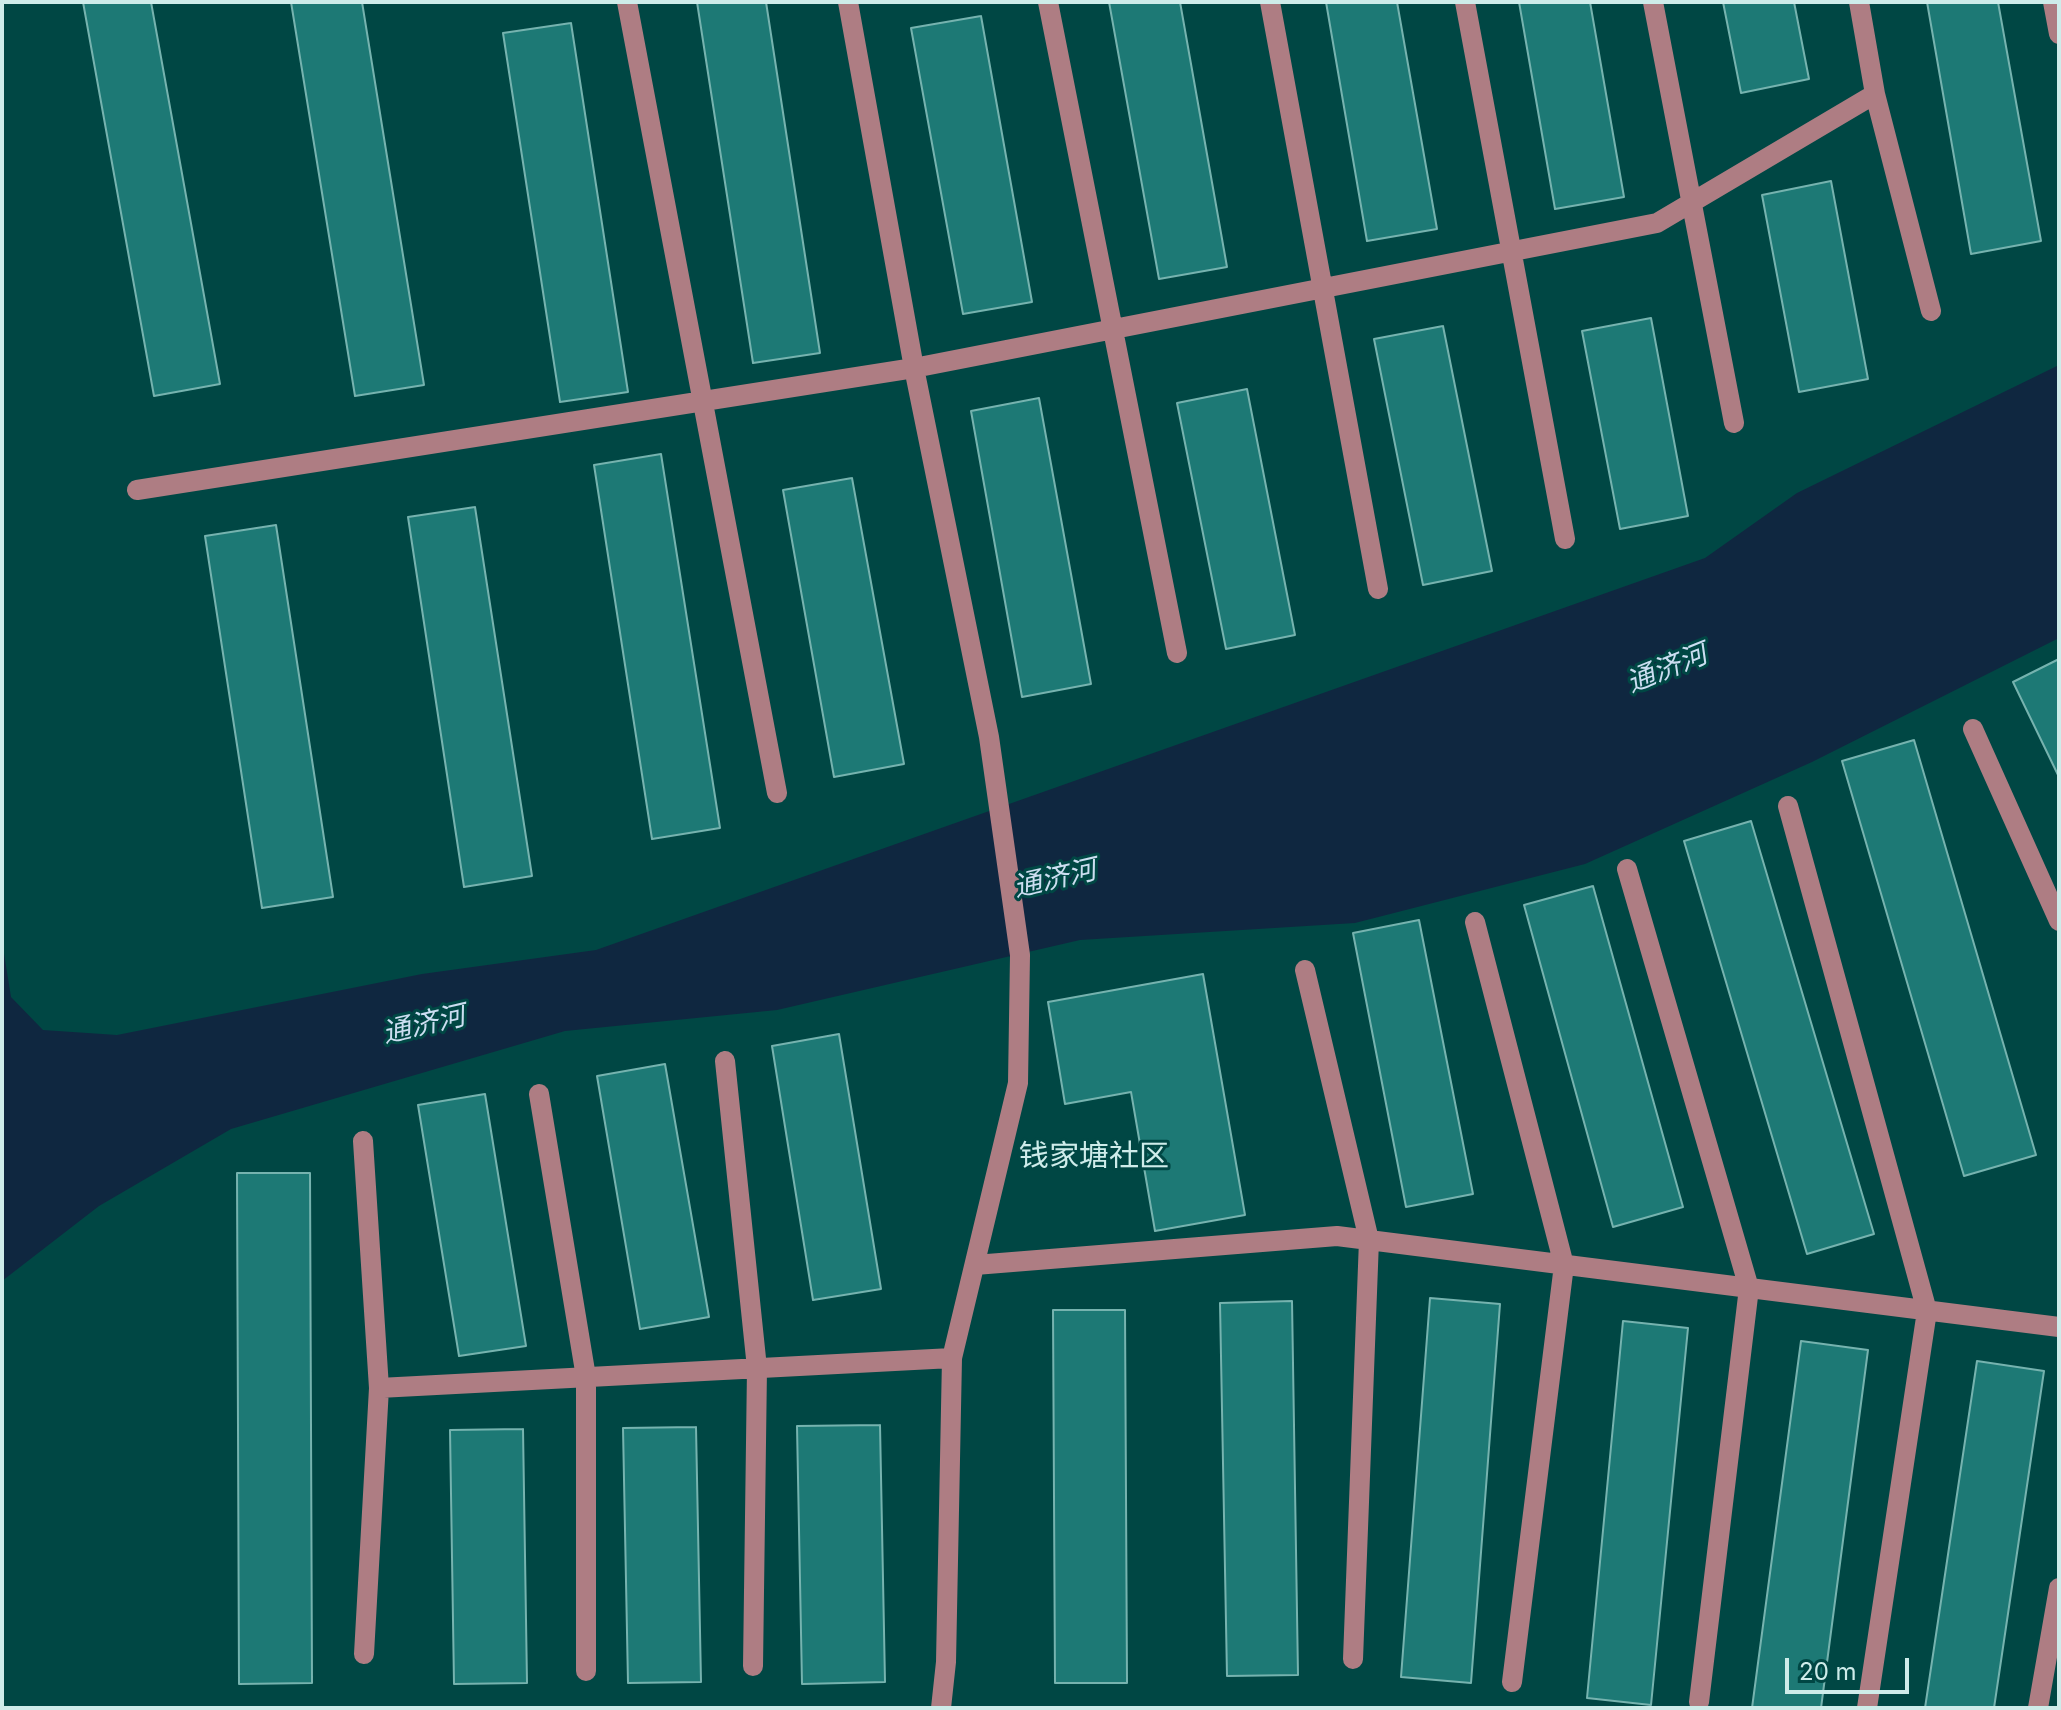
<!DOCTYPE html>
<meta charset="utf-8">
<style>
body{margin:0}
#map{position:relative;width:2061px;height:1710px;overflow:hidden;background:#004744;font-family:Inter,sans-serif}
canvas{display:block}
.frame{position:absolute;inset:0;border:4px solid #ceecea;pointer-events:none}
.scale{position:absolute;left:1785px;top:1658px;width:124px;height:36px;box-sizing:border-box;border:4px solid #ceecea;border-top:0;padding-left:10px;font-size:24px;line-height:28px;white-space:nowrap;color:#ceecea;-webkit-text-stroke:6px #004744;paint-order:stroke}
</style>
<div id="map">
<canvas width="2061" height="1710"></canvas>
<div class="frame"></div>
<div class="scale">20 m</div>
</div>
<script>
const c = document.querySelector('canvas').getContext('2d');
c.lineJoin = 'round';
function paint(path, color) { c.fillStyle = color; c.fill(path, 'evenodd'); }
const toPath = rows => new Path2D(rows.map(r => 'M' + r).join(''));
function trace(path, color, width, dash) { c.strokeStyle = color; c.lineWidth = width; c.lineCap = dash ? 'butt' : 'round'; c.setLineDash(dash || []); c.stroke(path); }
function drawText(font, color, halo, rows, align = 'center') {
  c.font = font + ' Inter,"Noto Sans SC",sans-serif'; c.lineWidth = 6; c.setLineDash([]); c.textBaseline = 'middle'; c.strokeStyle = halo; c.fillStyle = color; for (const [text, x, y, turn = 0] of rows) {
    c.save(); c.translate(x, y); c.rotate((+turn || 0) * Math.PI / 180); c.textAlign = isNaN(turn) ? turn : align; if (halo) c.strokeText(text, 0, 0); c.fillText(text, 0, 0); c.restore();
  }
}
const water = toPath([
 [2059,365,2059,638,1812,762,1585,864,1355,923,1080,940,777,1010,565,1031,231,1129,99,1206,2,1281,2,941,11,997,43,1030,117,1035,422,974,596,950,1705,558,1797,493]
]);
const building = toPath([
 [83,2,151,2,220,384,154,396,83,2],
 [291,2,362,2,424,385,355,396,291,2],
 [697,2,766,2,820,353,753,363,697,2],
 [1109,2,1180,2,1227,267,1159,279,1109,2],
 [1326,2,1397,2,1437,229,1367,241,1326,2],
 [1519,2,1590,2,1624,197,1555,209,1519,2],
 [1723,2,1794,2,1809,79,1741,93,1723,2],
 [1927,2,1998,2,2041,241,1971,254,1927,2],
 [981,16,1032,302,963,314,911,28,981,16],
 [571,23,628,392,560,402,503,33,571,23],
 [1831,181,1868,379,1799,392,1762,195,1831,181],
 [1651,318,1688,516,1620,529,1582,331,1651,318],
 [1443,326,1492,571,1423,585,1374,339,1443,326],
 [1247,389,1295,635,1226,649,1177,403,1247,389],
 [1039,398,1091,684,1022,697,971,411,1039,398],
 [661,454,720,828,652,839,594,465,661,454],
 [852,478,904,764,834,777,783,490,852,478],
 [475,507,532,876,464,887,408,517,475,507],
 [276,525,333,897,262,908,205,536,276,525],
 [2059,659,2059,777,2013,682,2059,659],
 [1914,740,2036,1155,1964,1176,1842,761,1914,740],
 [1751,821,1874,1234,1807,1254,1684,841,1751,821],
 [1593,886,1683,1207,1613,1227,1524,905,1593,886],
 [1419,920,1473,1194,1406,1207,1353,933,1419,920],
 [1203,974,1245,1215,1155,1231,1131,1092,1065,1104,1048,1002,1203,974],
 [839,1034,881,1289,813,1300,772,1046,839,1034],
 [665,1064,709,1317,640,1329,597,1076,665,1064],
 [485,1094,526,1346,459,1356,418,1105,485,1094],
 [237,1173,310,1173,312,1683,239,1684,237,1173],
 [1430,1298,1500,1304,1471,1683,1401,1677,1430,1298],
 [1292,1301,1298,1675,1227,1676,1220,1303,1292,1301],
 [1053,1310,1125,1310,1127,1683,1055,1683,1053,1310],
 [1623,1321,1688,1328,1651,1705,1587,1698,1623,1321],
 [1801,1341,1868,1350,1821,1708,1752,1708,1801,1341],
 [1977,1361,2044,1371,1994,1708,1925,1708,1977,1361],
 [880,1425,885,1682,802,1684,797,1426,880,1425],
 [696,1427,701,1682,628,1683,623,1428,696,1427],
 [523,1429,527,1683,454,1684,450,1430,523,1429]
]);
const minor = toPath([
 [627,2,777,793],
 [848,2,914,368,989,737,1020,955,1018,1083,952,1358,946,1662,941,1708],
 [1048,2,1177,653],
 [1270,2,1378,589],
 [1465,2,1565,539],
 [1653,2,1734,423],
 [1859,2,1875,94,1931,311],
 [2053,2,2059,34],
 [137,490,914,368,1657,223,1875,94],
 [1973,729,2059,921],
 [1788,806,1927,1311,1867,1708],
 [1627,869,1749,1288,1699,1702],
 [1475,922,1564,1265,1512,1682],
 [1305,970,1369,1240,1353,1659],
 [725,1061,757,1368,753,1666],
 [539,1094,586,1377,586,1671],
 [363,1141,379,1388,364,1654],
 [975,1265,1337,1236,2059,1327],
 [379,1388,952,1358],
 [2038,1708,2059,1588]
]);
const waterNames = [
 ["通济河",1667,669,-22],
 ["通济河",1055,879,-13],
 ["通济河",424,1025,-13]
];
const quarterNames = [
 ["钱家塘社区",1094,1157]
];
paint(water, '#0f2740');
paint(building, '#1d7975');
trace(building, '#76b3af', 2);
trace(minor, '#ae7d83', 20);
drawText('italic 28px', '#ccdef1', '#004744', waterNames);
drawText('30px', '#ceecea', '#004744', quarterNames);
</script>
